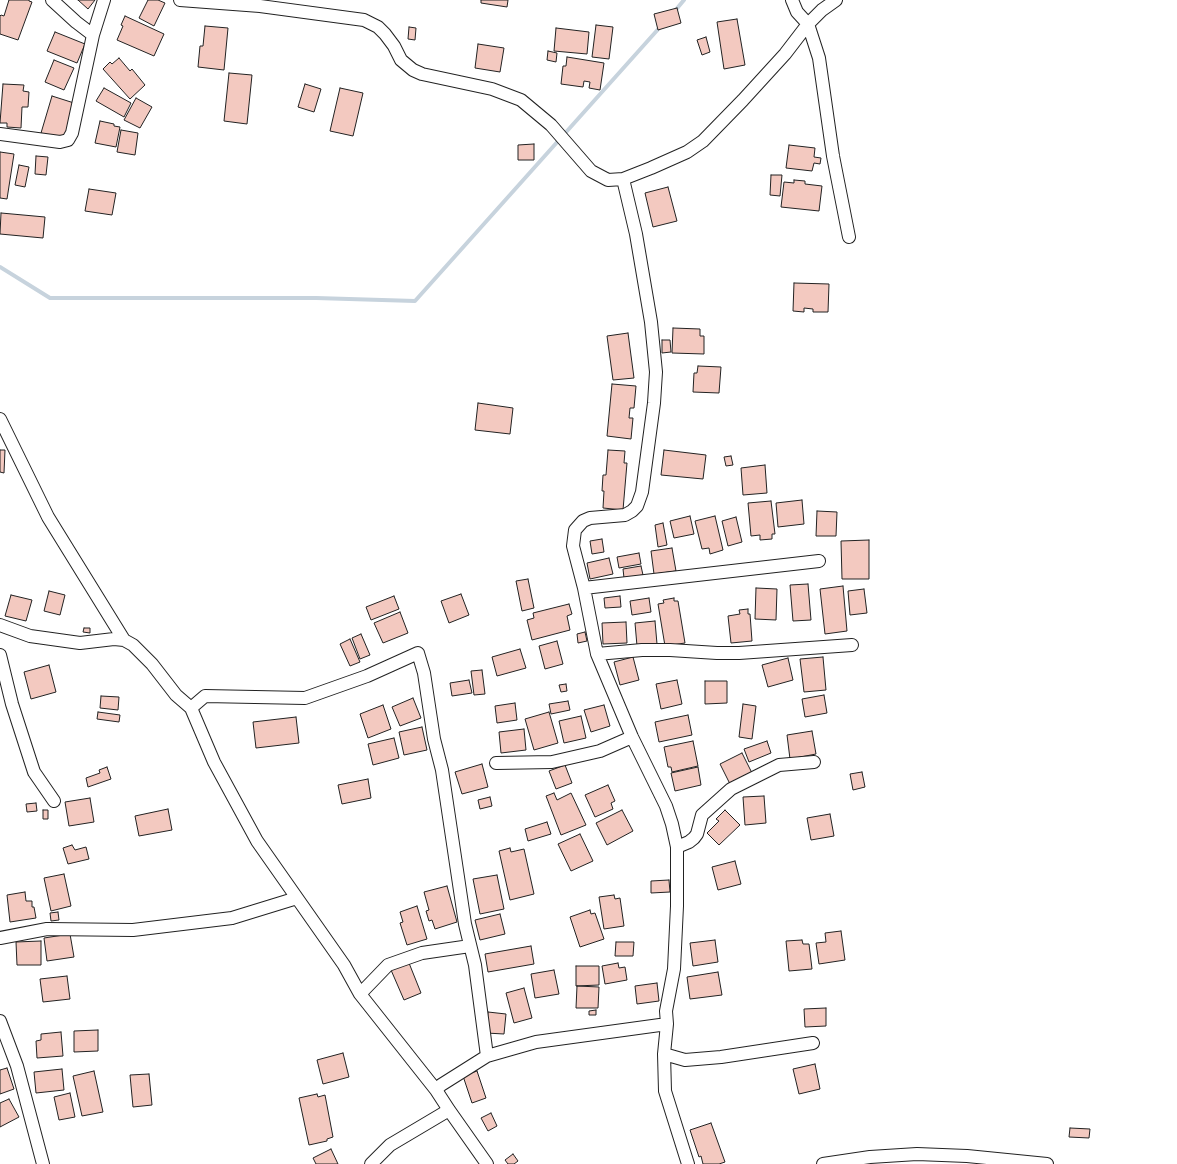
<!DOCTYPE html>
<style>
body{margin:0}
canvas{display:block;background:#fff}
</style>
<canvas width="1177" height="1164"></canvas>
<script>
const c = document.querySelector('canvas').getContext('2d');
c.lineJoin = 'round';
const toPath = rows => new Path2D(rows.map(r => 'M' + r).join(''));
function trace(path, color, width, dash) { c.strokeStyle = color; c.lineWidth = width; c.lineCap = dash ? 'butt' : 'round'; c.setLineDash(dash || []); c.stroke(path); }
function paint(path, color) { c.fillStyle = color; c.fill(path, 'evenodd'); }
const stream = toPath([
 [674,12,684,0],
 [0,267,50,298,316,298,415,301,661,26]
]);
const building = toPath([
 [9,0,29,0,29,1,32,2,18,40,0,34,0,16,1,15,4,16,9,0],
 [78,0,95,0,88,9,78,0],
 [148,0,158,0,165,3,154,26,139,18,148,0],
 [481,0,508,0,507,7,481,3,481,0],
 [677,8,681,23,658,30,654,14,677,8],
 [125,16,164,34,154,56,117,40,123,26,121,25,125,16],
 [737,19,745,65,724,69,717,22,737,19],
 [596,25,613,27,609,59,592,57,596,25],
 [205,26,228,28,224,70,198,67,200,46,203,46,205,26],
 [409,27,416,28,415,40,408,39,409,27],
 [556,28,589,32,587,54,554,51,556,28],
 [55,32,85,44,77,63,47,51,55,32],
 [706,37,710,52,702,55,697,40,706,37],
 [478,44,504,48,500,72,475,68,478,44],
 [548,51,557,53,556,62,547,60,548,51],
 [567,57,604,63,600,90,589,88,590,82,584,81,583,87,561,84,563,66,566,66,567,57],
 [119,58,130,71,132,69,145,85,130,99,103,69,110,62,112,64,119,58],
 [54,60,74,68,64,90,45,82,54,60],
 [229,73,252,75,247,124,224,121,229,73],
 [3,84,24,85,23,91,29,92,28,107,22,107,21,128,7,127,7,123,0,123,3,84],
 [305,84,321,89,314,112,298,107,305,84],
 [104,88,131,103,124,117,96,101,104,88],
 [340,88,363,93,353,136,330,131,340,88],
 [52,96,74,103,64,139,41,133,52,96],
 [136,98,152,107,140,128,124,120,136,98],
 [100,121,114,124,114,126,120,127,116,147,95,143,100,121],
 [121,130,138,133,135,155,117,152,121,130],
 [534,144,534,160,518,160,518,145,534,144],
 [789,145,815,148,814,157,821,158,820,164,814,163,812,171,786,168,789,145],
 [0,152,14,154,7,199,0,198,0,152],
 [36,156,48,157,46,175,35,174,36,156],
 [19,165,29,167,25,187,15,185,19,165],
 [771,175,782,175,780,196,770,195,771,175],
 [794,180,805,181,805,184,822,186,819,211,781,207,784,182,794,183,794,180],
 [668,187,677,221,653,227,645,193,668,187],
 [89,189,116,193,112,215,85,211,89,189],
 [1,213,45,217,43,238,0,234,1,213],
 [794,283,829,284,828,312,813,312,813,309,804,308,804,312,793,311,794,283],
 [673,328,700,329,700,336,704,336,704,354,672,353,673,328],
 [628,333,634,378,613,380,607,336,628,333],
 [662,340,670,340,671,352,662,353,662,340],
 [698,366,721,367,719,393,693,392,694,373,697,373,698,366],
 [612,384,636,386,634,408,630,408,629,418,633,418,631,439,607,436,612,384],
 [478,403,513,408,510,434,475,430,478,403],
 [0,450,5,450,4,473,0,472,0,450],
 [608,450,625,451,624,463,627,463,623,510,603,508,604,491,602,491,603,475,606,475,608,450],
 [664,450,706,455,703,479,661,475,664,450],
 [731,456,733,465,726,466,724,457,731,456],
 [765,465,767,493,743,495,741,468,765,465],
 [802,500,804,524,778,527,776,503,802,500],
 [771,501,775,534,772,534,772,539,760,540,760,535,751,536,748,503,771,501],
 [817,511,837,512,836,536,816,536,817,511],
 [690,516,694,534,674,538,670,521,690,516],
 [715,516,723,550,710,554,709,548,702,549,695,521,715,516],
 [736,517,742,542,728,546,722,521,736,517],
 [663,523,667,545,658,547,655,525,663,523],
 [602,539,604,552,592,554,590,541,602,539],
 [869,540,869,579,842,579,841,541,869,540],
 [672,548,676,571,654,574,651,551,672,548],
 [639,553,641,564,619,568,617,557,639,553],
 [609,558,613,574,590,579,587,563,609,558],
 [641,566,643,575,624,578,623,569,641,566],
 [528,579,534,608,522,611,516,581,528,579],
 [808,584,811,620,793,621,790,585,808,584],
 [843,586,847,631,825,634,820,589,843,586],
 [756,588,777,589,776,620,755,619,756,588],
 [864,589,867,613,850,615,848,591,864,589],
 [49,591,65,595,60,615,44,611,49,591],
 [461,594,469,615,449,623,441,601,461,594],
 [11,595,32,600,26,621,5,616,11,595],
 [394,596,399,609,371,620,366,607,394,596],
 [620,596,621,607,605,608,604,598,620,596],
 [649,598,651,612,632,615,630,601,649,598],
 [674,598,674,601,678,601,685,643,665,646,658,604,664,603,663,600,674,598],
 [569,604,572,614,567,616,570,630,532,640,527,620,534,618,533,613,569,604],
 [748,609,748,614,750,614,752,641,731,643,728,616,740,614,739,610,748,609],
 [400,612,408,633,383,643,374,623,400,612],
 [655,621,657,644,637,646,635,623,655,621],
 [626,622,627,643,603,644,602,623,626,622],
 [84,628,90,628,90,633,83,632,84,628],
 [585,632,587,641,578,643,577,634,585,632],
 [361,634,370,655,360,659,352,638,361,634],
 [350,639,360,662,350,666,340,644,350,639],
 [557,641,563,664,545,669,539,646,557,641],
 [520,649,526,668,497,676,492,657,520,649],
 [633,657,639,680,620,685,614,662,633,657],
 [823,657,826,690,804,692,800,659,823,657],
 [788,658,793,680,768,687,762,665,788,658],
 [49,665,56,692,31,699,24,672,49,665],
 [482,670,485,694,474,695,471,671,482,670],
 [469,680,472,693,452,696,450,683,469,680],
 [677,680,682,704,661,709,656,684,677,680],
 [705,681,727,681,727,703,705,704,705,681],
 [566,684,567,691,561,692,559,685,566,684],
 [824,695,827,713,805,717,802,699,824,695],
 [101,696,119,697,118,710,100,708,101,696],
 [413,698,421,718,400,726,392,707,413,698],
 [568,701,570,710,551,714,549,704,568,701],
 [515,703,517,720,497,723,495,706,515,703],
 [743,704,756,706,752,739,739,737,743,704],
 [383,705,391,729,368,738,360,714,383,705],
 [604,705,610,726,591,732,584,710,604,705],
 [98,712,120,715,119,722,97,719,98,712],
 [549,712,558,743,534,750,525,719,549,712],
 [688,715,692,735,659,742,655,722,688,715],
 [581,716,586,738,564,743,559,721,581,716],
 [296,717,299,743,256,748,253,722,296,717],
 [422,727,427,750,404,755,399,732,422,727],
 [524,729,526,750,501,753,499,732,524,729],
 [812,731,816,754,790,759,787,735,812,731],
 [394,738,399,758,373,765,368,744,394,738],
 [693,741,698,766,672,772,671,767,668,767,664,747,693,741],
 [767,741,771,753,749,762,744,749,767,741],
 [742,753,753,775,731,786,720,764,742,753],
 [482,764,488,787,462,794,455,772,482,764],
 [565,765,572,783,556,789,549,771,565,765],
 [107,767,111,779,88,787,86,778,100,773,99,770,107,767],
 [698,767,701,785,675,791,671,773,698,767],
 [862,772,865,787,853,790,850,774,862,772],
 [368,779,371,798,342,804,338,785,368,779],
 [608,785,615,801,611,803,613,809,595,817,585,795,608,785],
 [554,793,557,800,571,793,586,825,561,835,546,796,554,793],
 [764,796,766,823,745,825,743,797,764,796],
 [490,797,492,806,480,809,478,800,490,797],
 [90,798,94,822,69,826,65,802,90,798],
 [36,803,37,811,27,812,26,804,36,803],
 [168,809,172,830,139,836,135,816,168,809],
 [43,810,48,810,48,819,43,819,43,810],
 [622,810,633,831,607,845,596,823,622,810],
 [725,810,740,825,719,845,707,833,719,821,716,819,725,810],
 [830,814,834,836,811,840,807,818,830,814],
 [547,822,551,834,528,841,525,829,547,822],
 [580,834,593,861,571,871,558,844,580,834],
 [72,845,75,850,86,847,89,859,68,864,63,848,72,845],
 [510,848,511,852,524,849,534,894,510,900,499,851,510,848],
 [735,861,741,884,718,890,712,867,735,861],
 [64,874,71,906,51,911,44,878,64,874],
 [497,875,504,909,480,914,473,879,497,875],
 [669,880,670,892,651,893,651,881,669,880],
 [447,886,457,922,435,929,432,920,429,921,426,911,429,910,424,892,447,886],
 [25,892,26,901,32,901,32,907,34,907,36,918,10,922,7,895,25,892],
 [614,895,615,899,620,898,624,926,604,929,599,897,614,895],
 [417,906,427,939,407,945,400,923,403,922,400,912,417,906],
 [590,910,591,914,595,913,604,939,580,947,570,917,590,910],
 [58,912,59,920,51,921,50,913,58,912],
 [500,914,505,934,480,940,475,920,500,914],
 [841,931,845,960,819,964,816,943,826,942,825,933,841,931],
 [70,934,74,957,47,961,44,938,70,934],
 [715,940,718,962,693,966,690,943,715,940],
 [802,940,803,944,809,944,812,969,789,971,786,941,802,940],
 [41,941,41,965,17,965,16,942,41,941],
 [616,942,634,942,633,956,615,956,616,942],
 [531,946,534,964,488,972,485,954,531,946],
 [409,963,421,993,404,1000,391,970,409,963],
 [618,963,619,968,625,967,627,980,605,984,602,966,618,963],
 [576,966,599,966,599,985,576,986,576,966],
 [554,970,559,994,535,998,531,974,554,970],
 [718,972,722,995,690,999,687,977,718,972],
 [67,976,70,999,43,1002,40,979,67,976],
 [657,983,659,1001,637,1004,635,986,657,983],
 [577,986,599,987,598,1008,576,1008,577,986],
 [524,988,532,1018,514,1023,506,993,524,988],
 [826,1008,826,1026,805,1027,804,1009,826,1008],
 [596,1010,596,1015,589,1015,589,1011,596,1010],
 [488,1012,506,1014,504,1034,486,1033,488,1012],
 [98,1030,98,1051,74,1052,74,1031,98,1030],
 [61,1032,63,1056,37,1058,36,1041,41,1040,41,1034,61,1032],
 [343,1053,349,1077,323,1084,317,1060,343,1053],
 [815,1064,820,1089,799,1094,793,1069,815,1064],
 [7,1068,14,1089,0,1094,0,1070,7,1068],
 [62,1069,64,1090,36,1093,34,1072,62,1069],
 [94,1071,103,1112,82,1116,73,1076,94,1071],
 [477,1071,486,1098,472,1103,463,1076,477,1071],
 [149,1074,152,1105,133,1107,130,1075,149,1074],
 [70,1093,75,1117,59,1120,54,1097,70,1093],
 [317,1094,318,1097,325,1095,333,1137,327,1139,327,1141,309,1145,299,1098,317,1094],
 [9,1099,19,1117,0,1127,0,1103,9,1099],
 [491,1113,497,1126,488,1131,481,1118,491,1113],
 [711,1123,725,1162,719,1164,703,1164,701,1156,699,1157,690,1130,711,1123],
 [1070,1128,1090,1129,1089,1138,1069,1137,1070,1128],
 [331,1149,338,1164,316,1164,313,1158,331,1149],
 [513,1154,518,1161,514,1164,508,1164,505,1160,513,1154]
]);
const minor = toPath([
 [52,0,76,22,93,35],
 [180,0,260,6,364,20,378,27,385,34,394,46,401,60,413,70,422,74,492,89,521,100,551,125,591,171,608,180,623,179,651,168,687,152,703,141,743,100,785,54,808,24,822,10,836,0],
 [792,0,797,12,808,24,819,58,833,156,849,237],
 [0,134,60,142,68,140,72,133,93,35,104,0],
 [623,179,636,234,651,322,656,372,654,403,642,492,637,506,632,511,625,515,590,518,583,521,575,530,573,546,584,588,597,654,632,737,666,806,672,824,677,847,677,906,674,969,666,1011,667,1024,664,1054,665,1091,688,1164],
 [0,419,48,517,124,640],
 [584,588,819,561],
 [0,625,30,636,80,643,114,639,124,640,133,645,152,664,176,695,191,708,214,762,257,841,344,965,360,994,436,1090,449,1110,487,1164],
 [597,654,642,650,670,650,717,653,739,653,852,645],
 [0,655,12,704,34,772,54,801],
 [191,708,205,696,305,698,367,676,418,653,424,673,434,739,442,770,465,924,475,965,487,1056],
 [496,763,552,762,600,751,632,737],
 [677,847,689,842,694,838,697,834,702,815,731,789,779,765,814,762],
 [0,938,47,929,133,930,232,918,297,898],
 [360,994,388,965,422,953,470,946],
 [0,1021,17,1066,43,1164],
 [664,1054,685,1060,721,1057,813,1043],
 [436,1090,441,1085,487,1056,536,1042,667,1024],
 [371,1164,390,1145,449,1110],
 [823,1164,870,1157,917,1154,967,1156,1047,1164]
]);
trace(stream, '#c7d3dd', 4);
paint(building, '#f3c9c0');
trace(building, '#222', 1);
trace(minor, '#222', 14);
trace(minor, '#fff', 12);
</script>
